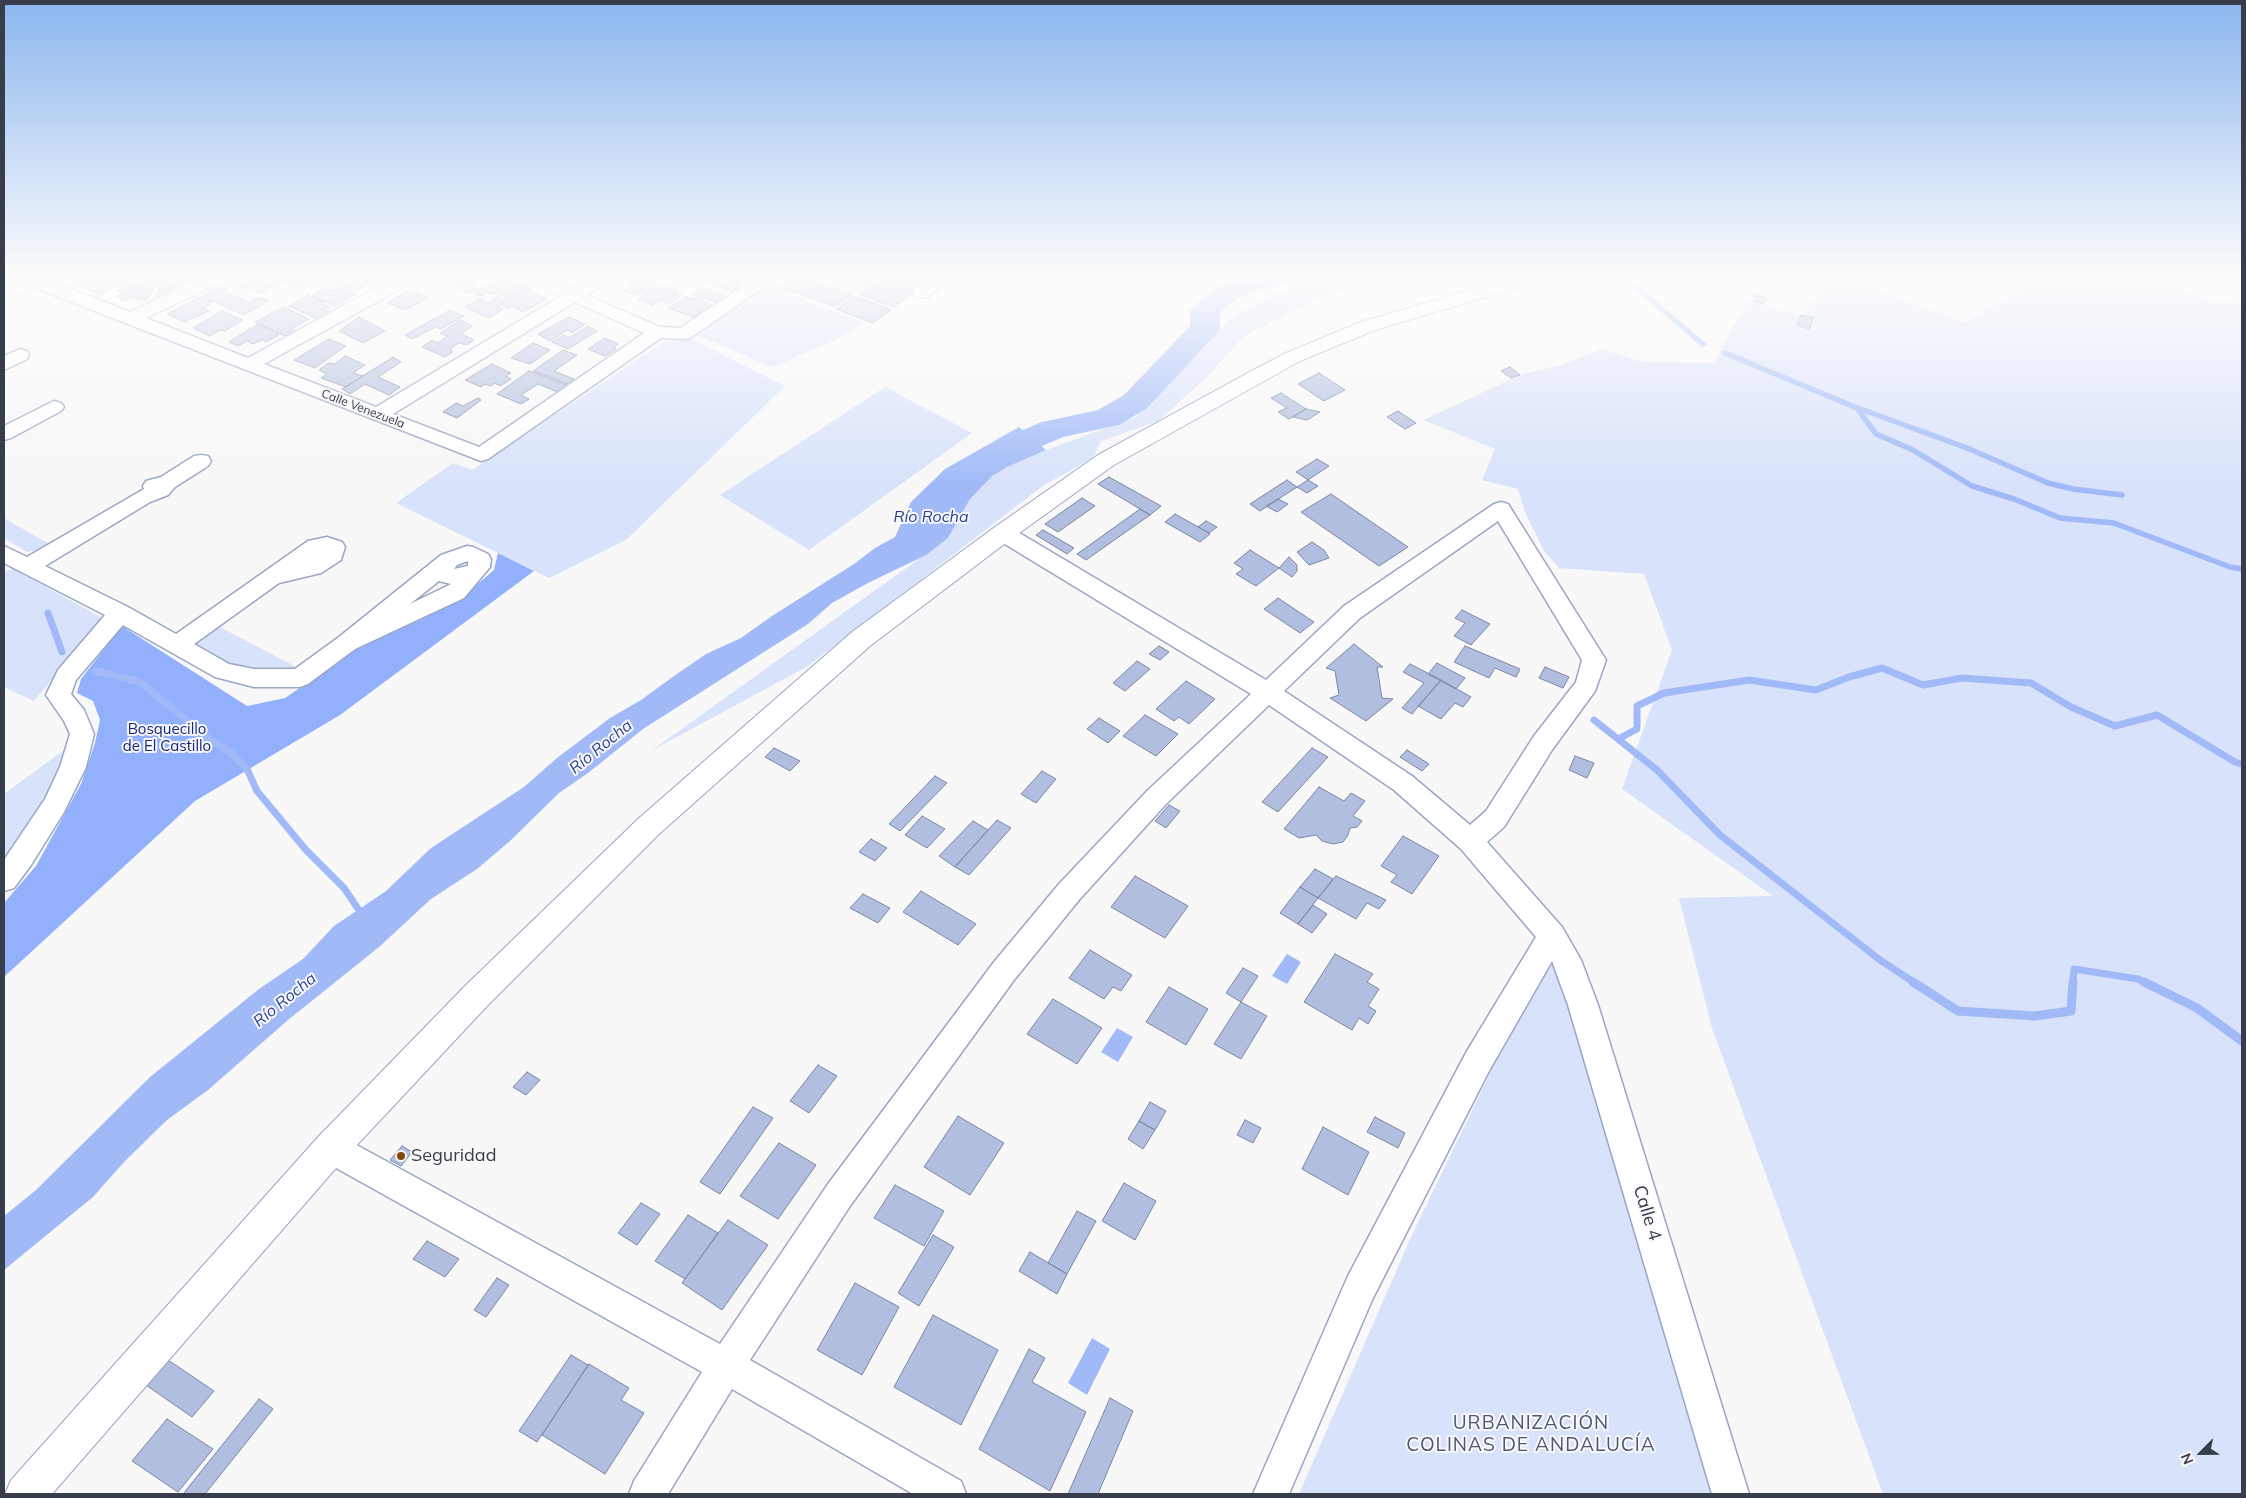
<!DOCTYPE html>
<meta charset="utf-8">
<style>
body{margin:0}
#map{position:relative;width:2246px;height:1498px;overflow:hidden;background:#f8f8f8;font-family:Mulish,sans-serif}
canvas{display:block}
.frame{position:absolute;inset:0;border:5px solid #373d4a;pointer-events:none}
.north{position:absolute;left:2176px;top:1428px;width:50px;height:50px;-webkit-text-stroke:4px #f8f8f8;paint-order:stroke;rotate:247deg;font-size:14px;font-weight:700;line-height:20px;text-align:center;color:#373d4a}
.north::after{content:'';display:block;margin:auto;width:18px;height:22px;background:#373d4a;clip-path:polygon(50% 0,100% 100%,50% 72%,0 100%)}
</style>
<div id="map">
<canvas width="2246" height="1498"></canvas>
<div class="frame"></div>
<div class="north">N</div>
</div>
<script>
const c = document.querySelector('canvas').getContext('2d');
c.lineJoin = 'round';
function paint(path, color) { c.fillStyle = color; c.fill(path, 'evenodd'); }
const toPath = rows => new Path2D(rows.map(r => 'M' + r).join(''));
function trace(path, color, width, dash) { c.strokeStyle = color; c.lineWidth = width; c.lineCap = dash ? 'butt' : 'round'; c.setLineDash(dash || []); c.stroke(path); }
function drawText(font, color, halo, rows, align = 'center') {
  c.font = font + ' Mulish,sans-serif'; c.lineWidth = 4; c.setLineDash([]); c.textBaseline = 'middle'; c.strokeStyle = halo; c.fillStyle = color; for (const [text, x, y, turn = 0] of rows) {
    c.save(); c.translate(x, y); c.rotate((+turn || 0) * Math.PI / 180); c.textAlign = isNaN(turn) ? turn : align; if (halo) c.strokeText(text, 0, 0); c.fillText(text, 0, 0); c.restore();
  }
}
const built = toPath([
 [793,274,933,274,875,319,865,323,778,285],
 [1037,274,1138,274,1099,306]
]);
const green = toPath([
 [1364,274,1450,274,1355,285,1303,306,1244,336,1205,379,1158,421,1101,441,1093,458,1044,485,808,666,651,751,948,538,970,499,996,472,1046,450,1136,417,1192,356,1237,313,1279,291,1344,276],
 [1839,274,1965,323,2046,274,2158,274,2197,297,2242,305,2242,1494,1883,1494,1712,1028,1679,898,1773,896,1622,789,1672,650,1644,574,1559,568,1544,551,1524,510,1518,489,1482,480,1495,449,1423,420,1520,375,1561,365,1602,349,1642,362,1714,363,1748,300,1801,315],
 [771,283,807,301,865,323,833,341,772,367,697,335],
 [691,339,785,386,626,540,549,578,396,503,453,463,472,470,664,342],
 [885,387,972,433,809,550,720,495],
 [4,518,49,544,40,550,27,552,4,538],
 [12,568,104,619,34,701,4,687,4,573],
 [214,624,300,669,262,671,225,666,192,647,192,640],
 [71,745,41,815,4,871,4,794],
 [1552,964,1577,1027,1715,1494,1299,1494,1411,1237,1495,1063]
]);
const forest = toPath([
 [498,553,534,571,340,715,195,801,4,977,4,903,36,866,81,784,95,743,100,720,93,701,77,693,81,679,122,626,247,706,285,698,366,643,466,594,494,570]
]);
const water = toPath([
 [1019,427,1046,450,996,472,970,499,948,538,926,555,868,583,832,603,808,624,643,729,588,773,559,793,510,841,477,869,431,899,379,947,288,1020,208,1090,167,1120,125,1161,93,1197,4,1270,4,1216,36,1190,150,1077,259,989,303,959,334,926,386,891,431,848,524,787,557,758,610,718,641,700,674,676,706,654,741,638,772,616,854,564,875,548,895,537,911,502,945,469],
 [1287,954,1301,962,1287,984,1272,976],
 [1117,1028,1133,1037,1118,1062,1101,1052],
 [1092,1338,1110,1349,1087,1395,1068,1383]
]);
const streamFar2 = toPath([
 [1617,274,1631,283,1703,344],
 [1725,353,1857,408,1876,434,1913,450,1972,486,2014,499,2060,518,2114,523,2230,567,2242,569],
 [1858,408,1967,448,2048,483,2073,489,2122,495]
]);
const streamFar1 = toPath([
 [48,613,62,652],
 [96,671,140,682,208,738,230,752,247,769,257,791,306,850,344,888,363,916],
 [1594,720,1657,770,1720,835,1880,960,1915,983],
 [1618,739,1637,729,1637,706,1664,693,1749,680,1816,690,1849,677,1882,668,1923,685,1962,678,2031,683,2071,707,2115,726,2157,715,2235,762,2242,764],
 [2073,983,2074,969,2138,979,2146,983]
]);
const stream = toPath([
 [1913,982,1958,1011,2035,1016,2071,1011,2073,982],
 [2144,982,2197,1008,2242,1041]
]);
const river = toPath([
 [1309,274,1305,280,1266,288,1235,299,1220,313,1220,328,1216,334,1146,409,1119,425,1063,437,1030,451,996,474,984,477,972,474,967,466,972,458,1006,437,1042,422,1098,410,1124,395,1190,326,1190,311,1215,287,1252,274,1309,274]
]);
const building = toPath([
 [97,274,127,274,132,278,99,295,77,284,97,274],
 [154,274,202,274,191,279,196,282,187,286,182,283,168,291,172,293,161,299,155,296,160,288,144,280,154,274],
 [256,274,258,274,282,282,261,293,238,285,256,274],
 [275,274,297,276,319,275,298,288,268,278,275,274],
 [349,274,369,276,364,280,370,282,356,291,334,284,349,274],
 [439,274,479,274,460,284,439,274],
 [478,274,488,274,471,284,478,287,469,293,457,286,478,274],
 [559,274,584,274,574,280,559,274],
 [639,274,656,274,662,276,636,295,624,291,633,285,630,284,637,279,634,277,639,274],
 [706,274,725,274,731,277,734,275,743,280,736,286,740,287,732,292,700,279,706,274],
 [840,274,881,274,867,284,840,274],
 [886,274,937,274,894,307,860,294,886,274],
 [1650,274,1671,274,1662,280,1650,274],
 [796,275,852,295,834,306,777,286,796,275],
 [502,276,515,282,493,295,487,293,481,296,473,293,502,276],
 [2208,279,2220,281,2223,286,2211,285,2208,279],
 [523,280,532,284,497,307,488,302,523,280],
 [135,281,154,289,148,299,140,300,133,297,125,301,117,296,123,293,116,290,135,281],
 [656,284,663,286,667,284,678,289,674,292,682,295,669,304,661,300,653,305,638,299,645,296,641,293,656,284],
 [221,285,227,289,222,291,249,302,259,297,268,301,244,315,202,296,221,285],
 [702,287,725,296,715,302,692,294,702,287],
 [338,288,356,294,335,306,312,296,325,289,334,291,338,288],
 [528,289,547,299,523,312,512,306,508,309,500,304,528,289],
 [410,290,428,298,405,310,387,303,410,290],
 [308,295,325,302,322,304,330,307,324,310,332,313,319,320,289,306,308,295],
 [1755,295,1767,298,1764,304,1753,301,1755,295],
 [854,296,891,310,873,323,837,309,854,296],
 [200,297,213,302,204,308,209,311,185,322,167,314,200,297],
 [687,297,693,299,697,297,712,306,700,310,704,312,694,317,668,308,687,297],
 [480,299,503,309,489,318,465,307,480,299],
 [284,307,309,319,291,329,297,332,287,337,255,322,284,307],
 [450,310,464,316,441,329,435,327,412,339,405,335,450,310],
 [222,311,243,320,225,331,220,330,210,336,193,328,222,311],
 [1801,315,1814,318,1809,329,1797,325,1801,315],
 [359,317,385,331,363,343,339,331,359,317],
 [569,317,585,324,572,333,568,330,550,341,538,334,569,317],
 [460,320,472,326,461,334,474,340,467,345,459,343,450,349,453,352,445,357,422,347,432,340,438,343,447,336,440,333,460,320],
 [258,324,279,335,266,342,263,340,252,344,247,341,238,346,229,342,258,324],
 [588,326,597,331,568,349,552,342,564,335,569,338,588,326],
 [605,338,618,344,614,347,616,349,605,356,588,349,605,338],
 [329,339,346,346,315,368,294,360,329,339],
 [533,343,550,350,530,364,511,358,533,343],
 [563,350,577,355,554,371,574,379,568,384,533,371,563,350],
 [345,356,365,365,353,373,363,376,346,387,321,378,327,374,319,370,328,363,335,364,345,356],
 [393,357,401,362,378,377,400,387,389,395,365,384,350,394,342,389,393,357],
 [492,364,511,373,506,376,511,379,500,386,495,383,491,386,485,384,481,387,465,380,492,364],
 [1510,367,1520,375,1511,378,1501,371,1510,367],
 [529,371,567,385,558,392,538,384,521,395,529,399,521,404,497,394,529,371],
 [1319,373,1345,390,1324,401,1298,384,1319,373],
 [1281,393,1306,409,1289,419,1278,412,1287,408,1271,398,1281,393],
 [478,398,481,400,457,418,443,412,456,403,463,406,478,398],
 [1306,409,1320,412,1307,420,1293,417,1306,409],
 [1398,411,1416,423,1405,429,1387,417,1398,411],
 [1317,459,1329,466,1308,480,1296,472,1317,459],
 [1109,477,1161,506,1150,515,1098,484,1109,477],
 [1287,480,1297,487,1260,511,1250,504,1287,480],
 [1308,480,1318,486,1307,493,1297,487,1308,480],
 [1331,494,1408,547,1379,566,1301,512,1331,494],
 [1082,498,1095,506,1058,532,1045,524,1082,498],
 [1278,499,1288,504,1277,512,1266,506,1278,499],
 [1140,509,1150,515,1086,560,1077,554,1140,509],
 [1175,514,1209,533,1210,534,1200,542,1165,522,1175,514],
 [1206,521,1217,527,1209,533,1198,527,1206,521],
 [1043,530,1074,548,1067,554,1036,535,1043,530],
 [1312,542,1324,550,1329,558,1309,565,1297,552,1312,542],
 [1250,550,1279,568,1256,586,1236,574,1243,569,1234,563,1250,550],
 [1289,557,1297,565,1297,571,1292,577,1279,568,1289,557],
 [1278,598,1314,622,1300,633,1264,609,1278,598],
 [1462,610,1490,624,1471,645,1454,636,1465,623,1455,618,1462,610],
 [1354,644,1383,667,1377,667,1382,698,1393,699,1366,721,1330,698,1339,695,1335,671,1326,668,1354,644],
 [1159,646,1169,652,1160,660,1149,654,1159,646],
 [1465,646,1520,669,1516,677,1495,668,1489,678,1454,662,1465,646],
 [1137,661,1150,669,1125,691,1113,683,1137,661],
 [1437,663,1465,678,1456,689,1428,674,1437,663],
 [1410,664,1441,680,1412,714,1402,708,1424,683,1403,672,1410,664],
 [1545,667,1569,677,1563,688,1539,678,1545,667],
 [1441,680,1471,697,1463,707,1455,703,1441,719,1418,706,1441,680],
 [1186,681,1215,699,1189,724,1179,717,1174,721,1156,709,1186,681],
 [1145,715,1178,734,1156,756,1123,736,1145,715],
 [1099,718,1120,731,1108,743,1087,729,1099,718],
 [774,748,800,761,790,771,765,757,774,748],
 [1312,748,1328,757,1278,812,1262,802,1312,748],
 [1407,750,1429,764,1422,771,1400,757,1407,750],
 [1575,756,1594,763,1587,778,1569,770,1575,756],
 [1042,771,1056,779,1036,803,1021,794,1042,771],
 [935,776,947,783,900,831,889,824,935,776],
 [1319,787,1344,801,1351,793,1365,801,1353,816,1362,821,1357,827,1350,828,1348,835,1343,842,1333,844,1322,841,1316,835,1299,838,1284,829,1319,787],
 [1169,805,1180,811,1166,828,1155,821,1169,805],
 [922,816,945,829,927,848,905,835,922,816],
 [997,820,1011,828,969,875,955,867,997,820],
 [973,821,988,830,955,867,939,856,973,821],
 [1403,836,1439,856,1412,894,1391,882,1397,875,1381,866,1403,836],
 [871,839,887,848,875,861,859,852,871,839],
 [1315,869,1333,879,1318,898,1300,887,1315,869],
 [1135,876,1188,906,1165,938,1111,907,1135,876],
 [1336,876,1386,900,1379,909,1367,903,1356,919,1318,898,1336,876],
 [1300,887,1318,898,1298,924,1280,913,1300,887],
 [921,891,976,924,958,945,903,912,921,891],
 [863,894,890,908,878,923,850,908,863,894],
 [1313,905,1327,914,1312,933,1298,924,1313,905],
 [1090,950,1132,975,1121,991,1113,987,1104,999,1069,978,1090,950],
 [1335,954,1373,974,1367,982,1379,989,1368,1006,1376,1011,1368,1024,1359,1018,1352,1030,1304,1002,1335,954],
 [1243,968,1258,976,1241,1002,1226,993,1243,968],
 [1169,987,1208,1009,1186,1045,1146,1022,1169,987],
 [1053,999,1102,1028,1077,1064,1027,1034,1053,999],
 [1241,1002,1267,1016,1241,1059,1214,1044,1241,1002],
 [818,1065,837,1076,809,1113,790,1101,818,1065],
 [527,1072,540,1080,526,1095,513,1087,527,1072],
 [1150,1102,1166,1111,1155,1130,1139,1121,1150,1102],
 [753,1107,773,1118,720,1194,700,1182,753,1107],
 [958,1116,1004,1143,970,1195,924,1167,958,1116],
 [1375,1117,1405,1133,1398,1148,1367,1132,1375,1117],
 [1245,1120,1261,1128,1253,1143,1237,1135,1245,1120],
 [1139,1121,1155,1130,1143,1149,1128,1139,1139,1121],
 [1323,1127,1369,1152,1348,1195,1302,1169,1323,1127],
 [779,1143,816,1165,778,1219,740,1196,779,1143],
 [402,1146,412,1152,401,1166,390,1160,402,1146],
 [1124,1183,1156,1201,1135,1240,1102,1221,1124,1183],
 [895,1185,944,1211,924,1246,874,1218,895,1185],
 [641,1203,660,1214,637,1245,618,1233,641,1203],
 [1077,1211,1096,1221,1067,1274,1048,1263,1077,1211],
 [688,1215,718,1233,685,1279,655,1261,688,1215],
 [728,1220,768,1245,722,1310,682,1283,728,1220],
 [933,1235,954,1247,919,1306,898,1293,933,1235],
 [427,1241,459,1259,445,1277,413,1259,427,1241],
 [1030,1252,1067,1274,1057,1294,1019,1271,1030,1252],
 [497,1278,509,1285,486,1317,474,1310,497,1278],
 [855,1283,899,1307,862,1375,817,1350,855,1283],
 [933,1315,998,1350,961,1425,894,1387,933,1315],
 [1029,1349,1045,1358,1032,1382,1086,1412,1050,1491,979,1449,1029,1349],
 [571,1355,588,1365,537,1442,519,1431,571,1355],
 [168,1360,214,1391,192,1417,146,1385,168,1360],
 [589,1364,629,1388,621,1400,644,1413,605,1474,542,1435,589,1364],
 [1110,1398,1133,1411,1098,1494,1068,1494,1110,1398],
 [259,1399,273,1409,205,1494,183,1494,259,1399],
 [167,1419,213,1449,178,1492,132,1461,167,1419]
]);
const street = toPath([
 [14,274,34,274,130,312,209,274,232,274,229,278,146,318,248,358,401,274,423,274,420,278,264,364,376,407,561,296,520,278,517,274,541,274,573,288,597,274,618,274,587,295,660,327,680,328,762,274,783,274,690,338,684,339,661,338,488,459,481,461,30,286,16,279,14,274],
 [575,302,644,333,479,447,393,414,575,302],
 [935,274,955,274,928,297,916,297,913,293,916,289,935,274],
 [1514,274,1552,274,1549,278,1530,283,1517,278,1514,274],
 [20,349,27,351,29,355,27,359,4,370,4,356,20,349],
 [54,401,61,403,64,407,61,411,11,438,4,440,4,426,54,401],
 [201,455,208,456,211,461,208,466,175,487,168,495,150,502,45,566,128,607,176,634,308,541,327,537,342,542,345,547,341,560,321,573,279,583,194,644,229,664,254,669,295,669,339,637,441,555,467,546,473,547,488,554,491,559,490,567,464,598,355,649,308,684,300,687,254,687,215,677,123,625,76,680,71,694,84,710,94,734,86,767,64,812,31,865,14,888,4,891,4,860,45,799,60,767,70,734,64,721,46,695,58,670,105,615,4,563,4,546,27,557,144,489,143,486,146,481,161,477,194,456,201,455],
 [468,561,468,566,454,569,457,565,468,561],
 [439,581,451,584,410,604,439,581],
 [1501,502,1508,504,1606,660,1595,691,1552,750,1504,827,1487,842,1562,927,1581,960,1598,1005,1749,1494,1712,1494,1568,1005,1552,961,1489,1071,1372,1300,1289,1494,1253,1494,1348,1276,1467,1051,1536,937,1461,849,1394,790,1269,705,1166,804,1079,900,1014,980,850,1206,750,1360,961,1481,966,1494,913,1494,732,1389,668,1494,629,1494,634,1481,702,1372,320,1159,315,1148,320,1137,331,1133,342,1137,720,1344,828,1184,994,962,1059,884,1148,790,1251,694,995,538,992,533,995,528,1003,526,1011,528,1266,680,1344,606,1494,504,1501,502],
 [1498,521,1582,660,1576,682,1534,736,1486,811,1470,825,1412,776,1284,691,1360,618,1498,521]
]);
const secondary = toPath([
 [1523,274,1537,274,1540,278,1537,282,1375,330,1300,361,1114,465,1011,539,870,646,658,835,488,1005,343,1160,52,1494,5,1494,11,1480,319,1136,466,985,638,819,852,632,995,527,1098,455,1246,374,1286,353,1361,322,1523,274]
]);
const primary = toPath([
 [36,274,61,274,59,278,4,302,4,289,36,274]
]);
const markers = [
 [401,1156,5,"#834504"]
];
const farStreetnames = [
 ["Calle Venezuela",363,409,21]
];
const parkNames = [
 ["Bosquecillo",167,729],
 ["de El Castillo",167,746]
];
const waterNames = [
 ["Río Rocha",931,517],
 ["Río Rocha",601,747,-39],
 ["Río Rocha",285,1000,-39]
];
const nearPoinames = [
 ["Seguridad",411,1156]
];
const nearStreetnames = [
 ["Calle 4",1647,1213,73]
];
const nearNeighbourhoodnames = [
 ["URBANIZACIÓN",1531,1423],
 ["COLINAS DE ANDALUCÍA",1531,1445]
];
paint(built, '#e9edf6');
paint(green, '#d8e2fa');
paint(forest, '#93b0fd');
paint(water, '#a1baf7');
trace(streamFar2, '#a1baf7', 5.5);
trace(streamFar1, '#a1baf7', 7);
trace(stream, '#a1baf7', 9);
paint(river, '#a1baf7');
paint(building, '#b1bedf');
trace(building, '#7a87a5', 1);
trace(street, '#99a6c5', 3);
trace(secondary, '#99a6c5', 2);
trace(primary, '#99a6c5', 2);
paint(street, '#fff');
paint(secondary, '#fff');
paint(primary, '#fff');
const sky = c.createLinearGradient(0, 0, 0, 484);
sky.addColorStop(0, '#8bb6ee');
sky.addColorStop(0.57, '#fcfcfc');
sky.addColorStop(1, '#fcfcfc00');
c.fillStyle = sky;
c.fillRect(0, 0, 2246, 484);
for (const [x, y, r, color] of markers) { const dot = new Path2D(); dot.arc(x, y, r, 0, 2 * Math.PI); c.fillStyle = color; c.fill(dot); trace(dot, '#f8f8f8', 2); }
drawText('12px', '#373d4a', '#f8f8f8', farStreetnames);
drawText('15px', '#14267b', '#f8f8f8', parkNames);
drawText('italic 16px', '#294298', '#f8f8f8', waterNames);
drawText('18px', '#373d4a', '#f8f8f8', nearPoinames, 'left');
drawText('18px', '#373d4a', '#f8f8f8', nearStreetnames);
c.letterSpacing = '1px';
drawText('19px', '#4c5773', '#f8f8f8', nearNeighbourhoodnames);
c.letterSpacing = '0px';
</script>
